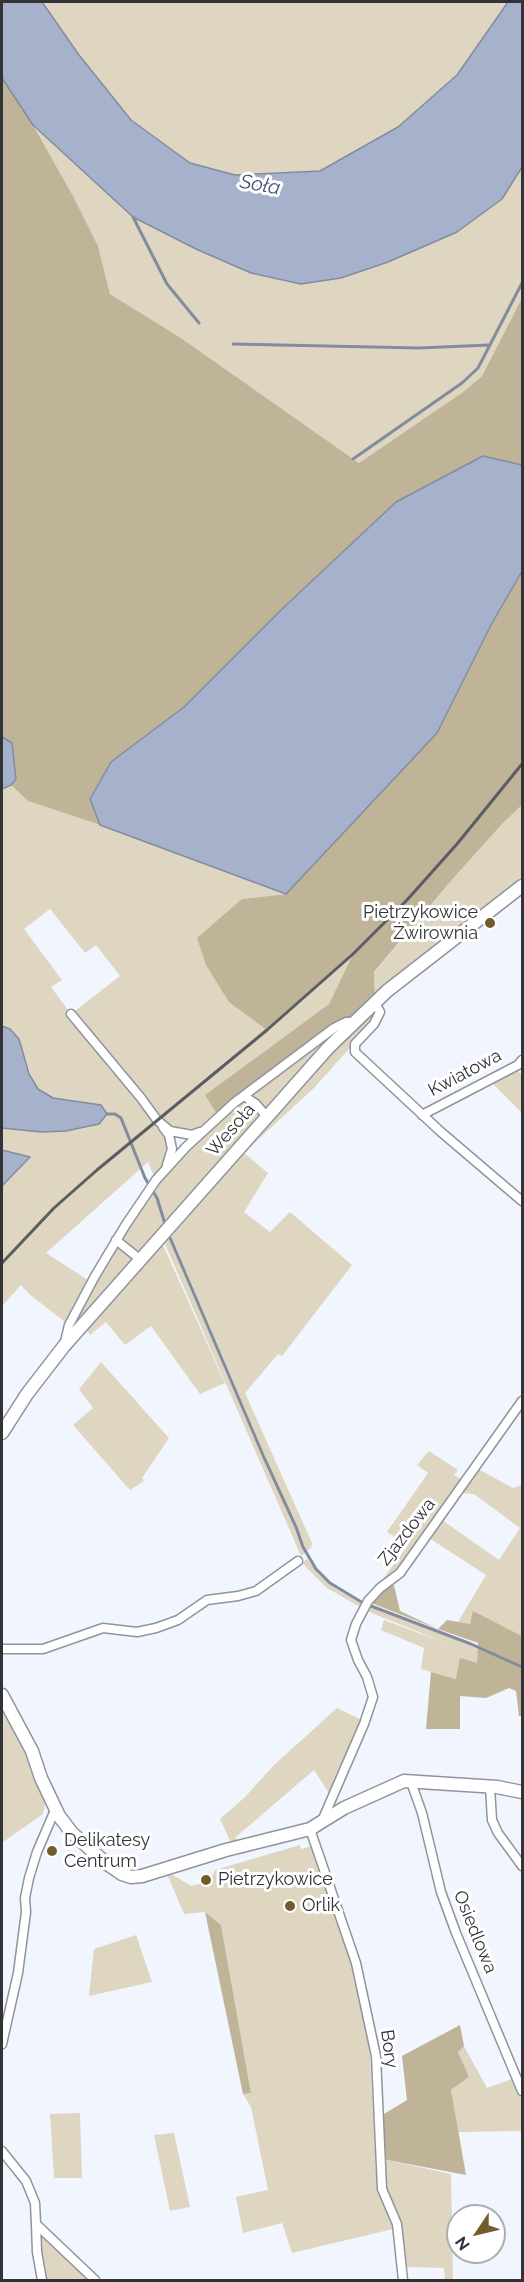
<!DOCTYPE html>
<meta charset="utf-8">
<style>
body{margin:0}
#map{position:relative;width:524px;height:2282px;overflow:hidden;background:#f1f5fe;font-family:Raleway,sans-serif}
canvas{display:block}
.frame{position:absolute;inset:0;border:3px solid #313337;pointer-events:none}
.north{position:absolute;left:446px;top:2204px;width:60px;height:60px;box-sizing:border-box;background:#fff;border:2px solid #adadaf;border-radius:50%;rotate:235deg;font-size:16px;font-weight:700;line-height:24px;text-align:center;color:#313337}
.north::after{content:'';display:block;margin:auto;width:21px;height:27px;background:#705d2b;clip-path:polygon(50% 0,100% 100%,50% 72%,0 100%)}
</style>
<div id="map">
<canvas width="524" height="2282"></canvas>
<div class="frame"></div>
<div class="north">N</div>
</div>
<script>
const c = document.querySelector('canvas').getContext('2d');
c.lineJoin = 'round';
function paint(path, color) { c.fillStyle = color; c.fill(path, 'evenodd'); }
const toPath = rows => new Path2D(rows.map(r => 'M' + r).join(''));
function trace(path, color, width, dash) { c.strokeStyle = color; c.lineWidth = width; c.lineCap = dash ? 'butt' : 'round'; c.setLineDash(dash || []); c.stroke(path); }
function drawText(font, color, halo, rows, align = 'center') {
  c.font = font + ' Raleway,sans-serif'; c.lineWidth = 6; c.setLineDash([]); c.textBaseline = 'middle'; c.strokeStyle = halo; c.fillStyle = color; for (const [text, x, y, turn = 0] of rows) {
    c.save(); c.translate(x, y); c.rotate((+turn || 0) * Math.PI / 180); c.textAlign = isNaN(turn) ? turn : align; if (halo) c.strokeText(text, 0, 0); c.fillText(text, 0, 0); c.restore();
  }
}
const green = toPath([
 [42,2,508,2,457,75,398,127,320,171,235,175,190,163,131,120,79,55],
 [33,125,133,217,196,249,251,273,301,284,341,278,388,262,457,232,502,199,522,167,522,298,482,376,463,392,359,463,181,338,110,294,98,246,73,196],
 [11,785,28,801,100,825,286,894,242,899,353,954,329,1004,205,1095,346,1022,64,1346,69,1325,29,1294,21,1285,2,1306,2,1186,30,1158,2,1150,2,1128,41,1132,84,1128,99,1124,101,1105,53,1098,38,1089,29,1074,10,1029,2,1026,2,789],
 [50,909,85,953,96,945,120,976,75,1011,142,1092,141,1097,71,1014,51,987,62,980,24,929],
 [170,1131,192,1135,165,1170,172,1149],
 [148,1162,156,1181,91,1282,46,1253],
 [522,805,522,886,375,1003,374,973,457,874,503,823],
 [373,1011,377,1014,352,1051,349,1049,314,1088,250,1147,249,1145,329,1057],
 [516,1069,522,1075,522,1113,491,1082],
 [244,1153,268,1173,244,1212,270,1232,290,1212,352,1265,282,1356,278,1354,245,1393,312,1543,311,1548,306,1551,171,1236],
 [169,1238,264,1460,295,1526,305,1553,301,1556,165,1244],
 [163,1245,225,1383,200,1394,151,1326,125,1345,106,1322,90,1335,87,1330,87,1327],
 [101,1362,169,1438,142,1478,144,1481,130,1490,73,1425,93,1408,79,1389],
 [429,1451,458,1470,454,1475,463,1480,398,1572,385,1582,383,1579,408,1545,387,1532,428,1473,417,1465],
 [480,1470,513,1488,522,1485,522,1636,474,1612,470,1624,458,1622,486,1575,429,1538,442,1520,499,1560,520,1528,474,1494,461,1493,477,1471],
 [307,1559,318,1573,333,1587,363,1605,362,1608,327,1588,303,1564,303,1562],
 [369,1607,478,1647,477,1664,456,1679,421,1669,424,1648,381,1630,384,1620,451,1645,367,1611],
 [2,1705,22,1739,45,1805,43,1814,3,1842],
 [337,1708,362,1720,331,1796,314,1770,237,1836,235,1838,238,1840,231,1843,220,1819,245,1797,274,1765],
 [300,1845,301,1849,311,1846,352,1966,369,2036,376,2172,379,2192,393,2229,292,2253,282,2223,243,2233,236,2197,268,2190,251,2107,243,2094,251,2093,221,1925,205,1912,184,1914,167,1874,173,1875,191,1886,210,1881,215,1870],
 [136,1935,152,1982,89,1996,94,1949],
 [464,2046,487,2088,515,2078,522,2100,522,2131,458,2132,451,2090,469,2077,458,2052],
 [80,2113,82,2178,54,2178,50,2114],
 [174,2133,190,2207,170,2211,154,2135],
 [382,2159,451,2174,453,2280,445,2280,444,2268,407,2267,402,2231,384,2182],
 [41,2234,92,2280,45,2280,39,2235]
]);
const forest = toPath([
 [2,78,33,125,73,196,98,246,110,294,181,338,359,463,463,392,482,376,522,298,522,465,483,456,396,502,280,611,184,707,111,762,90,799,100,825,28,801,11,785,16,779,4,738,2,737],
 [522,571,522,805,503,823,457,874,374,972,375,1003,219,1117,205,1095,329,1004,352,956,267,1030,229,1002,206,965,197,938,242,899,286,894,491,625],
 [394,1585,400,1611,438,1629,447,1620,470,1624,473,1611,522,1636,522,1716,519,1716,516,1691,509,1688,486,1698,460,1696,460,1729,426,1729,431,1672,456,1679,460,1658,477,1663,478,1643,438,1629,371,1603,382,1591,389,1586],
 [205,1912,221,1925,251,2093,243,2094],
 [460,2025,464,2046,458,2052,469,2077,451,2090,466,2175,382,2159,384,2114,407,2100,402,2056]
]);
const water = toPath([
 [2,2,42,2,79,55,131,120,190,163,235,175,320,171,398,127,457,75,508,2,522,2,522,167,502,199,457,232,388,262,341,278,301,284,251,273,196,249,133,217,33,125,2,78,2,2],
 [483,456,522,465,522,571,491,625,437,733,286,894,100,825,90,799,111,762,184,707,280,611,396,502,483,456],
 [2,737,12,743,16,779,11,785,2,789,2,737],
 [2,1026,10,1029,19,1039,29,1074,38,1089,53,1098,101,1105,107,1114,99,1124,66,1131,41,1132,2,1128,2,1026],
 [2,1150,30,1157,2,1186,2,1150]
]);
const stream = toPath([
 [133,217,167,284,199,323],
 [233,344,419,348,489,345],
 [353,459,462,383,478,368,522,283],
 [107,1114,115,1114,121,1118,145,1178,157,1198,166,1227],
 [168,1233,263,1455,296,1527,303,1547,316,1569,330,1583,363,1603,471,1644,522,1667]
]);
const street = toPath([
 [375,1003,380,1012,374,1024,355,1044,355,1052,441,1132,522,1201],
 [71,1014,141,1098,157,1120,170,1131,192,1135,200,1132],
 [244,1096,256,1104,267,1117],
 [422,1115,518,1065,522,1060],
 [163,1127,169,1135,172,1149,167,1165],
 [116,1240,141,1260],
 [64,1346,69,1325,95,1276,125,1226,156,1180,186,1147,234,1103,334,1028,346,1022,353,1022],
 [2,1649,43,1649,103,1628,137,1632,156,1628,178,1620,207,1600,238,1596,256,1591,298,1561],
 [411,1782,422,1813,441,1892,456,1933,522,2091],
 [490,1787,492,1820,498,1833,522,1866],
 [322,1821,364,1724,373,1697,367,1677,358,1660,351,1640,356,1624,368,1601,380,1588,400,1573,522,1401],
 [310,1829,356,1963,376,2056,382,2189,397,2224,403,2280],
 [2,2044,18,1973,26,1912,25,1898,29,1878,37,1852,55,1810],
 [2,2151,26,2181,35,2203,36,2224,95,2280],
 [36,2224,37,2252,42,2280]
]);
const secondary = toPath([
 [2,1433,27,1394,64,1346,328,1048,387,991,522,886],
 [2,1695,32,1751,41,1778,59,1816,72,1833,106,1863,122,1874,131,1877,142,1876,226,1850,310,1829,344,1808,404,1781,497,1787,522,1792]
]);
const rail = toPath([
 [2,1263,54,1208,97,1170,267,1030,353,954,407,900,457,844,522,764]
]);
const markers = [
 [490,923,6,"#705d2b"],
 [52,1851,6,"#705d2b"],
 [206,1880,6,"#705d2b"],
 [290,1906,6,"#705d2b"]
];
const poiNames = [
 ["Pietrzykowice",478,913,"right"],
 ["Żwirownia",478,934,"right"],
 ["Delikatesy",64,1841],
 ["Centrum",64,1862],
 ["Pietrzykowice",218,1880],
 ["Orlik",302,1906]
];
const streetNames = [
 ["Kwiatowa",465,1073,-28],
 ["Wesoła",231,1130,-49],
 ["Zjazdowa",407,1532,-52],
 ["Osiedlowa",475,1932,68],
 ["Bory",389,2049,82]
];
const waterNames = [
 ["Soła",260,185,10]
];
paint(green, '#ded6c1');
paint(forest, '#bfb398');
paint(water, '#a6b2cc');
trace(water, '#838c9f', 1.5);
trace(stream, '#838c9f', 3);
trace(street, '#8f949e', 11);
trace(secondary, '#8f949e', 15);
trace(street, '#fff', 8);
trace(secondary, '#fff', 12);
trace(rail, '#5a5d62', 3);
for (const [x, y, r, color] of markers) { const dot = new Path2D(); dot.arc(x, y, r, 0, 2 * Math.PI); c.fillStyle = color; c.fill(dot); trace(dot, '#fff', 2); }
drawText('18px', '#313337', '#fff', poiNames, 'left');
drawText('18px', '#313337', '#fff', streetNames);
drawText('italic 20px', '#42537c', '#fff', waterNames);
</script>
